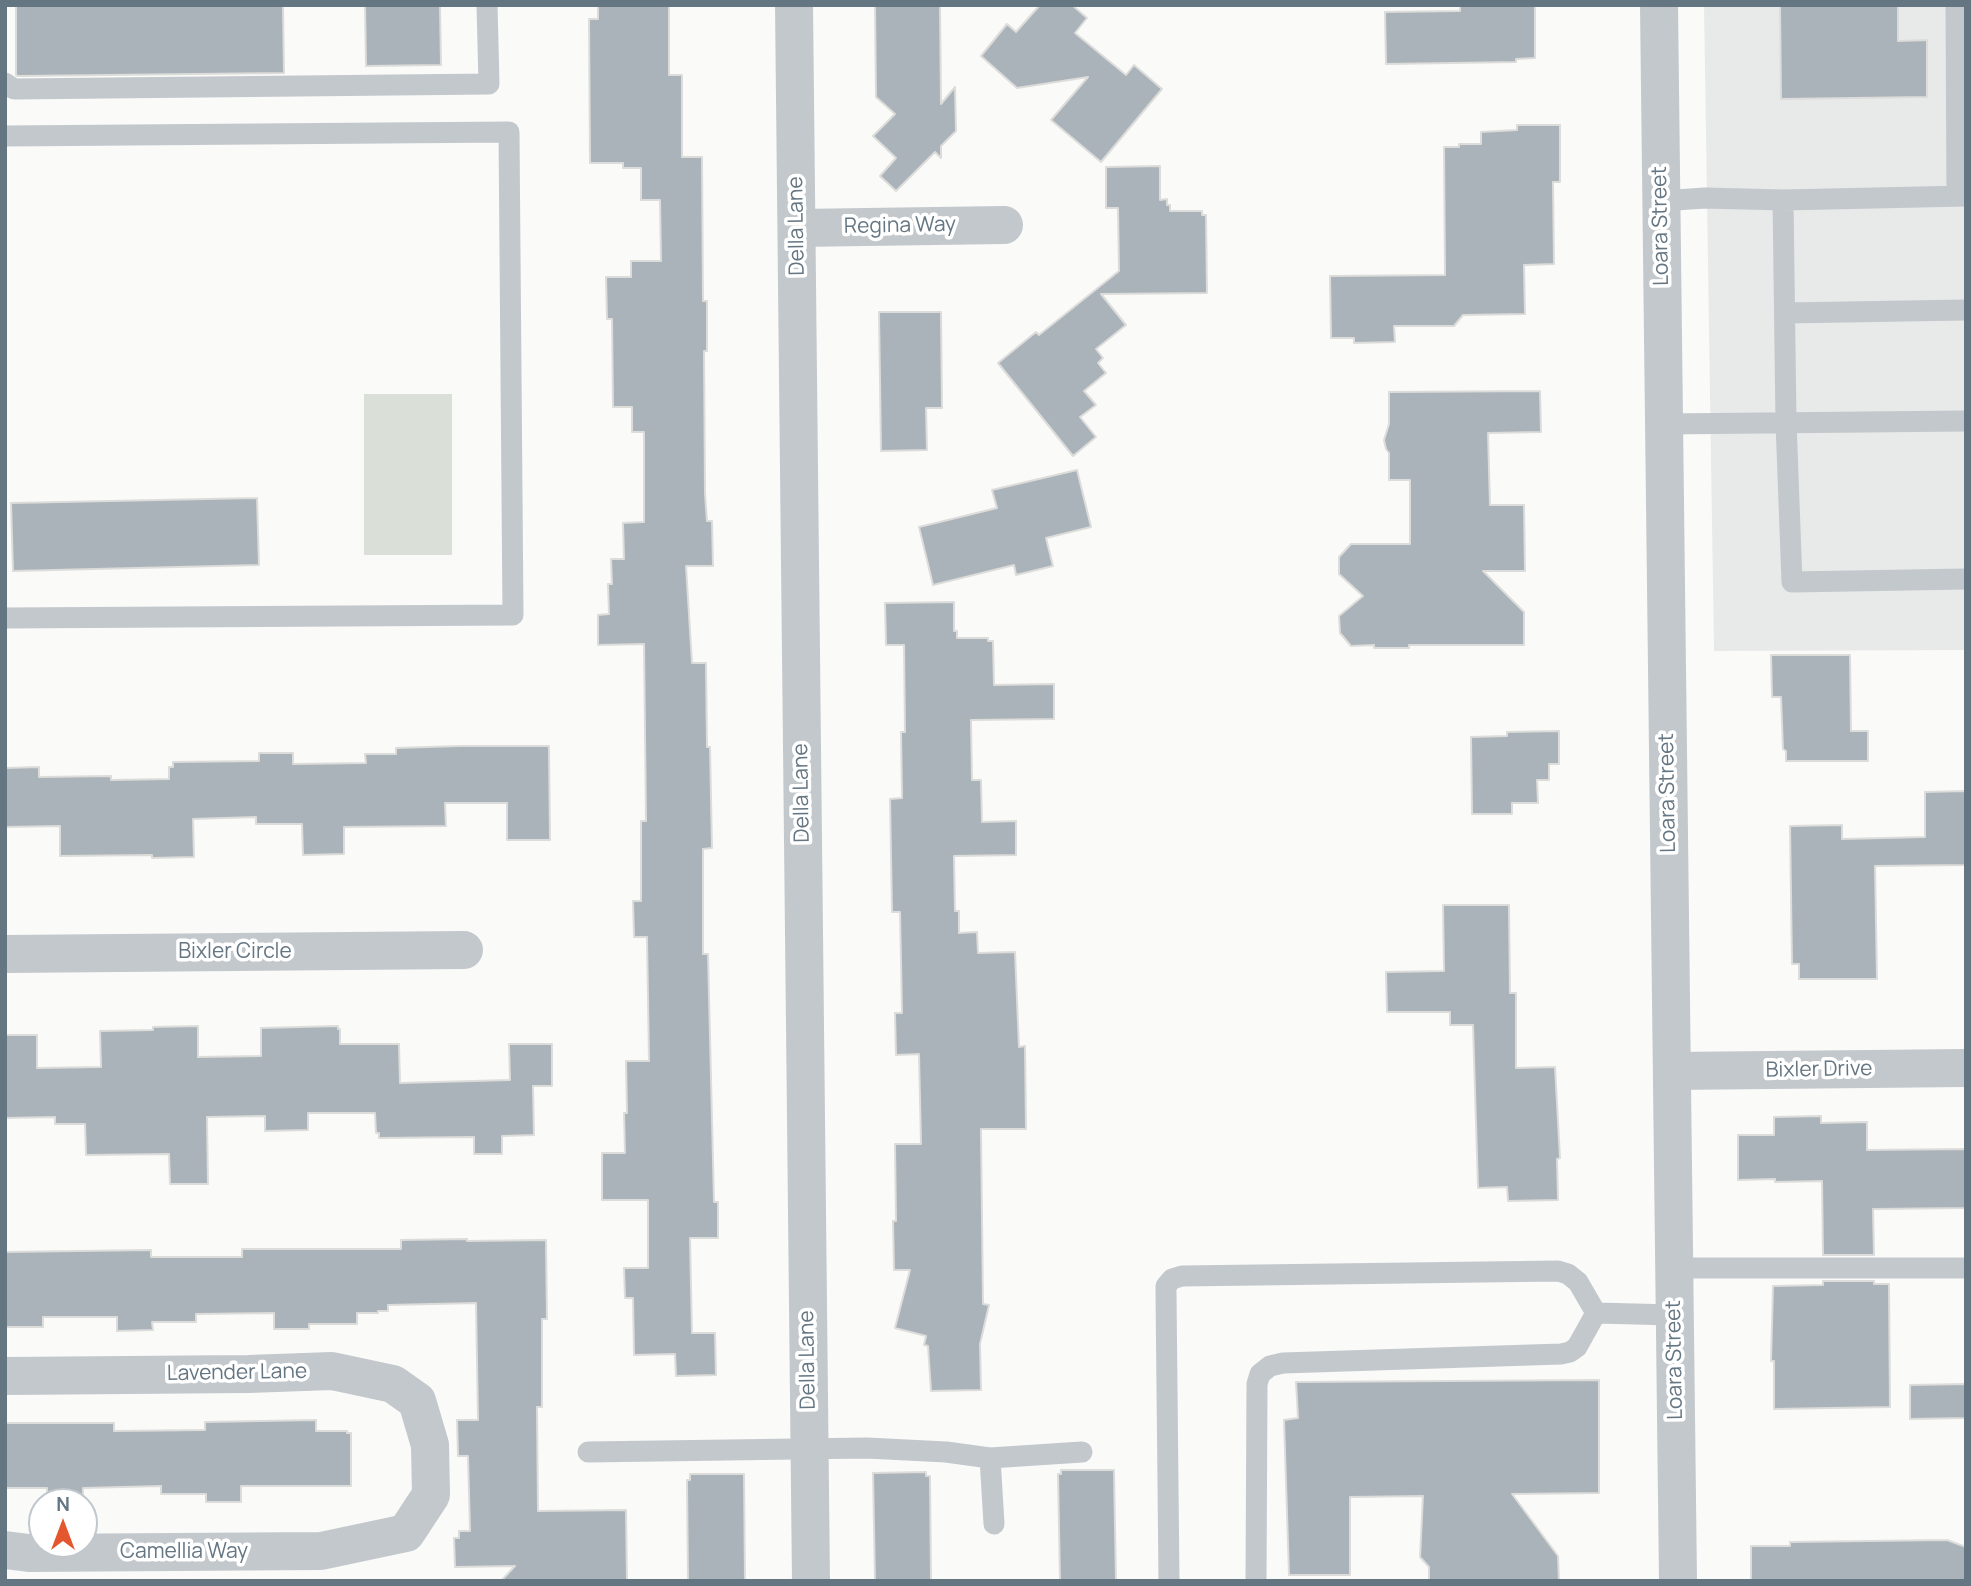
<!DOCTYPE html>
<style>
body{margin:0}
#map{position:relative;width:1971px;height:1586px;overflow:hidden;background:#fafaf8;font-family:Manrope,sans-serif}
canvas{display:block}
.frame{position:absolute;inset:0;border:7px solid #657683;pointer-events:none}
.north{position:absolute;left:28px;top:1488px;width:70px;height:70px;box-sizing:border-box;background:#fff;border:2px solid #c1c8cd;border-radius:50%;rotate:0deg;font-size:19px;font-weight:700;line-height:28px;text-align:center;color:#657683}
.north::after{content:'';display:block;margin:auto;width:24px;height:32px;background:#e4572e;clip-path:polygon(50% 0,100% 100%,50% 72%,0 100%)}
</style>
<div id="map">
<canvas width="1971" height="1586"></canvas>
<div class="frame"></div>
<div class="north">N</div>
</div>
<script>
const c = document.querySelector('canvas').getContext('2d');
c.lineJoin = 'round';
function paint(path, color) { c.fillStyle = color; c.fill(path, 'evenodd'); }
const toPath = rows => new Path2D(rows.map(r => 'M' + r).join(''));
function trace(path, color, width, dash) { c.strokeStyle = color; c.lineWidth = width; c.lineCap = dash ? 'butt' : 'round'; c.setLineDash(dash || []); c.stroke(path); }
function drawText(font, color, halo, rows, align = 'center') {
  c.font = font + ' Manrope,sans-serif'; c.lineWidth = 7; c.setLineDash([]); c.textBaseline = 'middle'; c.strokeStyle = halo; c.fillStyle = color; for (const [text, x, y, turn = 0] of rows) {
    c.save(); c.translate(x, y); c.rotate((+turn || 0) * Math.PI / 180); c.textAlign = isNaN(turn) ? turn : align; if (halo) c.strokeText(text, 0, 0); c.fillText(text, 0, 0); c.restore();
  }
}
const built = toPath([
 [1704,5,1966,5,1966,650,1714,651]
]);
const green = toPath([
 [364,394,452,394,452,555,364,555]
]);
const building = toPath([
 [16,5,283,5,284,73,18,76,16,75,16,5],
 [365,5,440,5,441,65,366,66,365,5],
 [598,5,669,5,669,75,682,75,682,157,702,157,703,301,707,301,707,351,704,351,705,494,707,521,712,521,713,566,686,566,692,663,706,663,707,747,710,747,712,848,703,849,703,954,708,954,714,1202,718,1202,718,1238,690,1238,692,1333,715,1333,716,1375,676,1376,675,1354,634,1355,633,1298,625,1298,624,1268,648,1268,648,1200,602,1200,602,1153,625,1153,624,1113,627,1113,626,1061,649,1061,647,937,634,937,633,901,641,901,641,821,646,821,644,644,598,645,598,615,609,614,608,584,612,584,611,559,624,559,623,523,644,522,644,432,632,432,632,407,613,407,612,319,607,319,606,277,631,277,631,261,661,261,660,200,641,200,641,168,623,168,623,163,590,163,589,19,598,19,598,5],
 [875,5,940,5,941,104,955,87,956,131,941,146,941,158,935,152,896,191,880,176,896,158,873,136,895,114,876,97,875,5],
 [1040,5,1072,5,1087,18,1075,33,1126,75,1134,65,1162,89,1101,162,1051,120,1088,77,1017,88,981,56,1007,24,1016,32,1040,5],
 [1460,5,1535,5,1535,58,1516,59,1516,62,1386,64,1385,12,1460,11,1460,5],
 [1780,5,1898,5,1898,41,1927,40,1927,97,1781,99,1780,5],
 [1517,125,1560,125,1560,182,1553,182,1554,264,1524,265,1525,314,1463,315,1454,326,1394,326,1395,342,1354,343,1354,338,1331,338,1330,276,1445,275,1444,147,1459,147,1459,144,1481,144,1481,132,1517,130,1517,125],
 [1160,166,1160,200,1167,199,1167,205,1170,205,1170,211,1202,211,1202,215,1206,215,1207,293,1101,294,1126,325,1096,349,1103,358,1098,363,1106,373,1084,391,1096,405,1080,417,1096,437,1073,456,998,363,1036,332,1039,335,1119,271,1118,208,1106,208,1106,167,1160,166],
 [879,312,941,312,942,408,926,408,927,450,881,451,879,312],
 [1540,391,1541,432,1488,433,1490,505,1524,505,1525,571,1483,571,1524,612,1524,645,1409,645,1409,648,1374,648,1374,645,1351,646,1340,633,1339,616,1363,596,1339,574,1339,557,1351,544,1410,544,1410,480,1389,480,1389,453,1386,449,1384,440,1389,424,1389,392,1540,391],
 [1077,470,1091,527,1046,538,1053,566,1016,575,1014,565,933,585,919,527,997,508,992,490,1077,470],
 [257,498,259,565,13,571,11,503,257,498],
 [954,602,954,631,957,631,957,638,988,638,988,641,993,641,994,685,1054,684,1054,719,971,720,972,780,981,780,982,822,1016,821,1016,855,954,856,955,911,959,911,959,933,977,932,978,953,1015,952,1019,1047,1025,1046,1026,1129,981,1129,983,1304,989,1305,980,1344,981,1390,931,1391,928,1346,924,1345,926,1336,895,1328,910,1270,894,1270,893,1221,896,1221,895,1144,921,1144,919,1054,896,1055,895,1013,902,1013,900,912,892,912,890,799,902,798,901,732,905,732,904,645,886,645,885,603,954,602],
 [1771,655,1850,655,1851,731,1868,731,1868,761,1786,761,1786,751,1783,749,1781,697,1772,697,1771,655],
 [1559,731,1559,764,1549,764,1549,780,1537,780,1538,803,1512,803,1512,814,1472,814,1471,737,1507,736,1507,732,1559,731],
 [460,746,549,746,550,840,507,840,507,803,445,803,446,826,344,827,344,854,303,855,302,824,256,824,256,817,193,819,194,857,152,858,152,855,60,856,60,826,5,827,5,768,39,767,39,777,111,776,111,780,169,779,169,767,173,767,173,762,259,761,259,753,293,753,293,764,366,763,365,754,396,754,396,748,460,746],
 [1966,791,1966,865,1875,866,1877,979,1799,979,1799,964,1792,964,1790,826,1842,825,1842,839,1925,837,1925,792,1966,791],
 [1443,905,1509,905,1510,993,1516,993,1516,1068,1555,1067,1560,1158,1557,1159,1558,1200,1508,1201,1507,1187,1478,1188,1473,1025,1450,1025,1450,1012,1387,1012,1386,972,1444,971,1443,905],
 [198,1026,198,1057,261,1056,261,1028,338,1026,338,1029,340,1029,340,1044,399,1044,400,1083,510,1080,509,1044,552,1044,552,1086,533,1086,534,1135,502,1136,502,1154,474,1154,474,1137,379,1138,379,1133,376,1133,375,1113,308,1113,308,1130,265,1131,265,1116,207,1117,208,1184,170,1184,169,1154,86,1155,85,1124,55,1124,55,1117,5,1118,5,1035,37,1035,37,1068,101,1067,100,1031,153,1030,153,1027,198,1026],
 [1821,1116,1821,1123,1867,1122,1867,1150,1966,1149,1966,1208,1873,1209,1874,1255,1823,1255,1822,1181,1775,1182,1775,1179,1738,1180,1738,1135,1774,1135,1774,1117,1821,1116],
 [467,1239,467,1241,546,1240,547,1319,542,1319,542,1407,537,1407,538,1511,626,1510,627,1581,501,1581,515,1566,455,1567,454,1538,459,1538,459,1531,470,1531,468,1456,458,1456,457,1420,478,1420,476,1303,388,1305,388,1311,378,1311,378,1313,357,1313,357,1324,309,1324,309,1329,274,1329,274,1313,196,1314,196,1322,152,1322,153,1330,117,1331,117,1317,43,1317,43,1327,5,1327,5,1252,151,1250,151,1257,242,1257,242,1249,401,1249,401,1240,467,1239],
 [1823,1281,1874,1281,1874,1284,1889,1284,1890,1407,1774,1409,1774,1361,1771,1361,1773,1286,1823,1285,1823,1281],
 [1599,1380,1599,1493,1512,1494,1558,1556,1559,1581,1429,1581,1429,1567,1420,1557,1423,1496,1350,1497,1350,1575,1289,1575,1284,1420,1298,1418,1296,1382,1599,1380],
 [1966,1384,1966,1418,1910,1419,1910,1385,1966,1384],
 [316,1420,316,1431,347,1431,347,1433,351,1433,351,1486,241,1486,241,1502,206,1502,206,1494,161,1494,161,1486,83,1488,83,1499,47,1499,47,1488,5,1488,5,1423,114,1423,114,1431,205,1430,205,1422,316,1420],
 [1061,1470,1114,1470,1116,1581,1060,1581,1058,1474,1061,1474,1061,1470],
 [926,1472,926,1476,930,1476,931,1581,875,1581,873,1473,926,1472],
 [690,1474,744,1474,745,1581,688,1581,687,1480,690,1480,690,1474],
 [1947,1540,1966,1547,1966,1581,1751,1581,1751,1546,1790,1546,1790,1542,1947,1540]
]);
const service = toPath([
 [1956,5,1957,196],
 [5,83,14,89,489,84,487,5],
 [5,136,509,132,513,615,5,618],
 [1783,200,1786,422,1792,582,1966,579],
 [1661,201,1705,198,1783,200,1966,196],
 [1785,313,1966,310],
 [1664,424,1966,421],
 [1674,1268,1966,1268],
 [1596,1313,1674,1315],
 [588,1452,867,1448,946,1452,990,1458,994,1524],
 [990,1458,1082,1452],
 [1169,1581,1166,1293,1166,1286,1172,1279,1182,1276,1558,1271,1568,1274,1578,1282,1596,1313,1577,1347,1570,1352,1561,1354,1283,1363,1270,1366,1260,1374,1257,1384,1256,1581]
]);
const minor = toPath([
 [794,5,811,1581],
 [797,228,1004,225],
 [5,954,464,950],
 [1672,1071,1966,1068],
 [5,1376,248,1374,332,1371,393,1384,417,1401,430,1445,431,1495,406,1533,321,1551,29,1553,5,1550]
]);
const tertiary = toPath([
 [1659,5,1678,1581]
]);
const streetNames = [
 ["Della Lane",797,226,-91],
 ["Regina Way",900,226,-1],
 ["Loara Street",1661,226,-91],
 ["Della Lane",802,793,-91],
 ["Loara Street",1668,793,-91],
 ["Bixler Circle",235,952],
 ["Bixler Drive",1819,1070,-1],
 ["Della Lane",808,1360,-91],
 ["Loara Street",1675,1360,-91],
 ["Lavender Lane",237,1373,-1],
 ["Camellia Way",184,1552]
];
paint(built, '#e8e9e9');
paint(green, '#dadfd7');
paint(building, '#aab3b9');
trace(building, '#dcdcda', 2);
trace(service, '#c3c8cc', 21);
trace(minor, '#c3c8cc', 38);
trace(tertiary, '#c3c8cc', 38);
drawText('21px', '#657683', '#fff', streetNames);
</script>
